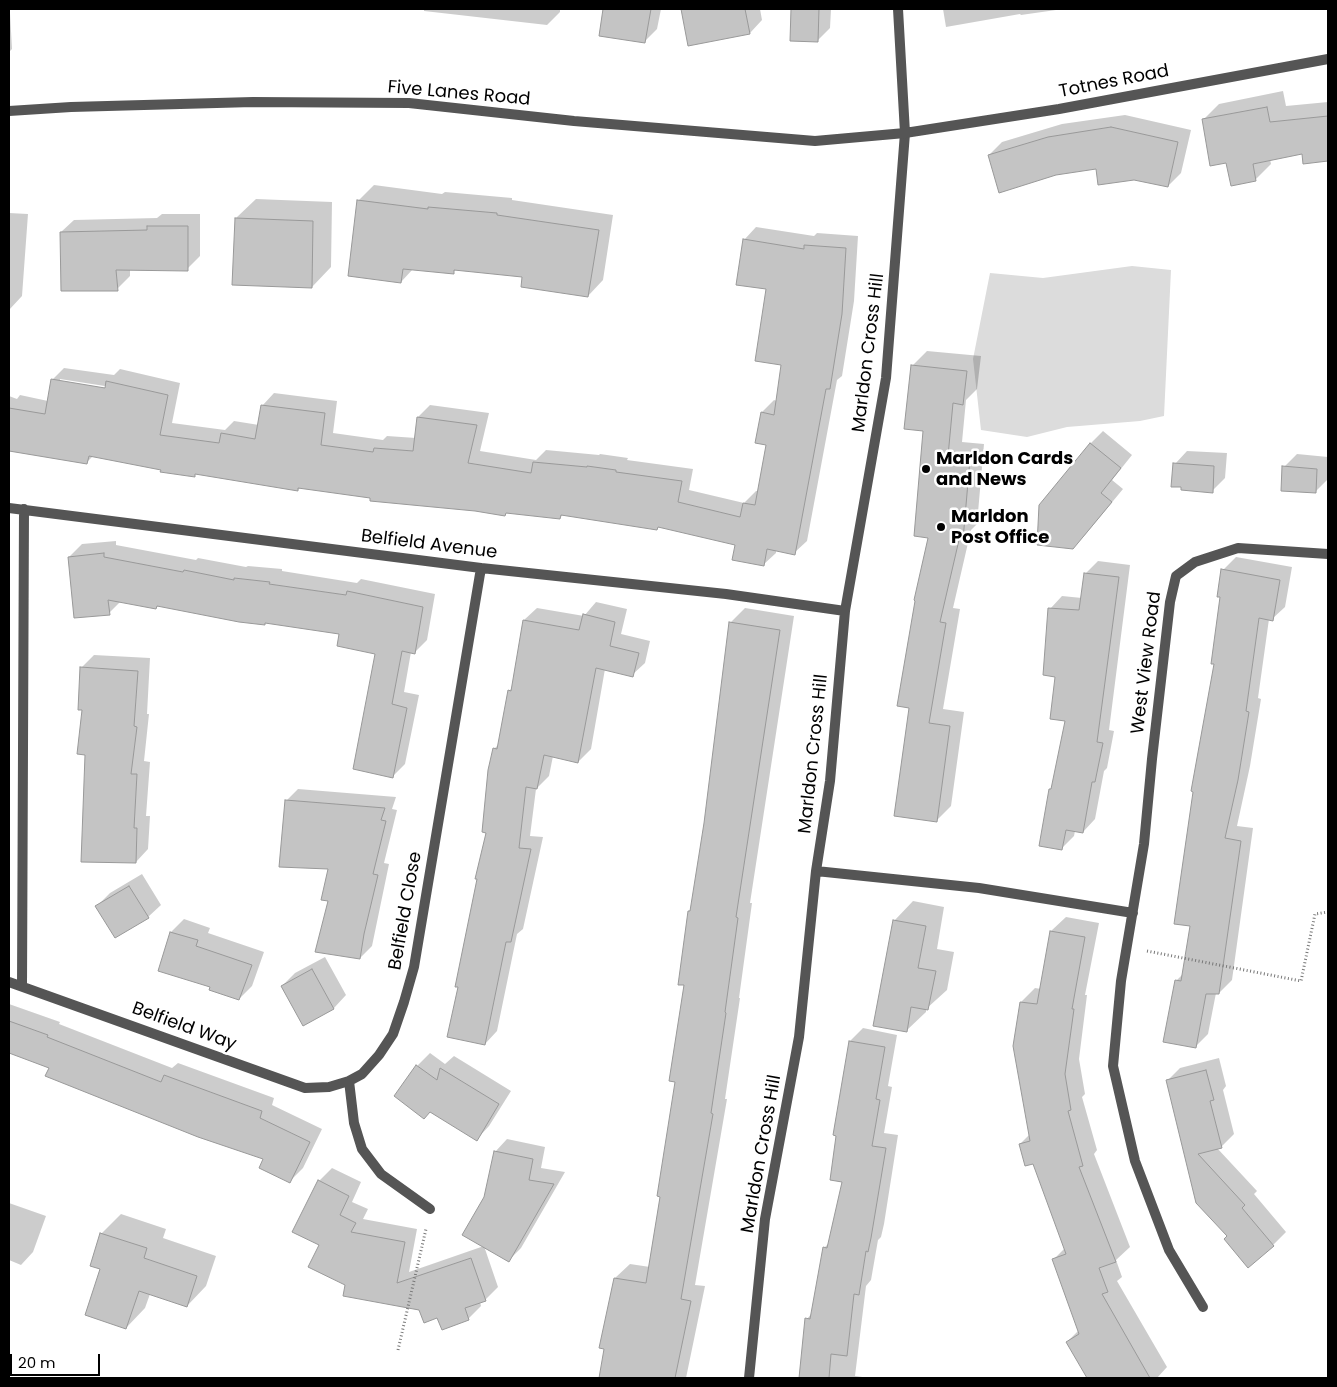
<!DOCTYPE html>
<style>
body{margin:0}
#map{position:relative;width:1337px;height:1387px;overflow:hidden;background:#fff;font-family:Poppins,sans-serif}
canvas{display:block}
.frame{position:absolute;inset:0;border:10px solid #000;pointer-events:none}
.scale{position:absolute;left:10px;top:1354px;width:90px;height:22px;box-sizing:border-box;border:2px solid #000;border-top:0;padding-left:6px;font-size:15px;line-height:18px;white-space:nowrap;color:#000;-webkit-text-stroke:4px #fff;paint-order:stroke}
</style>
<div id="map">
<canvas width="1337" height="1387"></canvas>
<div class="frame"></div>
<div class="scale">20 m</div>
</div>
<script>
const c = document.querySelector('canvas').getContext('2d');
c.lineJoin = 'round';
function paint(path, color) { c.fillStyle = color; c.fill(path, 'evenodd'); }
const toPath = rows => new Path2D(rows.map(r => 'M' + r).join(''));
function trace(path, color, width, dash) { c.strokeStyle = color; c.lineWidth = width; c.lineCap = dash ? 'butt' : 'round'; c.setLineDash(dash || []); c.stroke(path); }
function drawText(font, color, halo, rows, align = 'center') {
  c.font = font + ' Poppins,sans-serif'; c.lineWidth = 5; c.setLineDash([]); c.textBaseline = 'middle'; c.strokeStyle = halo; c.fillStyle = color; for (const [text, x, y, turn = 0] of rows) {
    c.save(); c.translate(x, y); c.rotate((+turn || 0) * Math.PI / 180); c.textAlign = isNaN(turn) ? turn : align; if (halo) c.strokeText(text, 0, 0); c.fillText(text, 0, 0); c.restore();
  }
}
const green = toPath([
 [1132,266,1171,270,1164,416,1140,421,1067,427,1027,437,981,430,973,359,990,273,1043,278]
]);
const shadow = toPath([
 [424,9,560,9,560,12,547,25,424,11],
 [604,9,661,9,657,29,644,42,600,34],
 [683,9,760,9,762,20,750,33,682,10],
 [792,9,831,9,830,28,817,41,791,40],
 [943,9,1063,9,1021,15,1020,14,946,27],
 [9,13,10,13,12,49,9,52],
 [1283,91,1286,106,1328,102,1328,160,1304,163,1303,153,1270,159,1271,164,1255,180,1227,162,1203,120,1219,104],
 [1125,115,1191,130,1181,173,1168,186,1097,168,989,155,1002,142,1062,124],
 [374,185,442,194,445,192,512,198,512,200,613,215,603,280,588,296,524,276,457,269,453,272,413,269,401,282,358,201],
 [256,199,332,202,331,267,312,287,236,218],
 [9,213,28,214,22,296,9,310],
 [162,214,200,214,200,256,187,269,130,269,130,276,117,289,61,232,74,220,157,218],
 [756,227,814,236,817,233,858,236,854,301,842,376,837,380,807,541,794,553,776,550,776,553,763,565,737,544,659,526,657,528,563,514,560,518,507,512,505,514,301,487,298,490,196,473,194,475,93,456,87,462,9,449,9,396,17,399,20,395,48,401,52,380,64,368,114,375,120,369,180,383,172,423,225,430,234,421,259,425,262,406,274,393,337,401,333,433,383,440,387,436,416,438,418,417,430,405,489,413,480,451,536,460,546,450,599,455,600,454,628,458,627,460,693,469,689,490,744,503,756,491,759,491,767,444,762,412,774,400,777,401,783,364,768,288,744,240],
 [60,379,111,387,111,390,60,382],
 [927,351,981,356,977,389,966,400,962,442,984,444,977,524,971,530,953,608,960,609,943,709,964,712,951,806,936,821,910,707,930,536,925,430,913,365],
 [1103,431,1132,455,1112,480,1123,489,1085,535,1073,547,1040,505,1091,443],
 [1187,451,1227,453,1225,478,1212,491,1183,486,1175,464],
 [1297,454,1328,457,1328,479,1315,492,1284,467],
 [116,541,116,545,196,560,198,558,246,567,248,566,282,569,282,571,357,583,361,579,435,594,427,640,414,653,411,652,404,692,419,695,405,764,392,777,377,653,341,633,267,622,264,624,159,605,156,608,121,601,109,613,69,557,82,544],
 [1236,557,1292,567,1285,607,1272,619,1269,619,1258,698,1261,699,1250,766,1237,826,1253,828,1232,980,1219,993,1216,993,1208,1034,1195,1047,1176,981,1184,973,1191,925,1223,570],
 [1098,561,1130,565,1109,730,1114,731,1107,768,1104,771,1095,819,1083,832,1075,831,1074,836,1061,849,1050,789,1053,787,1066,720,1057,676,1050,609,1062,596,1082,598,1086,573],
 [596,602,627,609,621,634,650,641,645,663,632,675,605,669,591,749,578,762,553,756,549,776,536,789,530,836,543,837,523,929,517,934,497,1031,485,1044,459,987,488,831,494,749,500,743,509,691,512,688,524,620,537,608,584,616],
 [745,608,794,616,750,903,752,903,739,998,740,998,725,1099,727,1099,695,1285,705,1286,686,1378,601,1378,615,1278,630,1264,650,1267,677,1081,689,911,691,909,705,823,730,623],
 [94,655,150,658,147,714,149,714,144,761,150,762,146,816,150,816,148,849,136,862,86,754,81,668],
 [298,789,396,797,392,809,397,810,384,863,389,864,372,946,360,958,330,900,329,868,286,801],
 [142,874,161,905,148,917,97,906,110,893],
 [913,901,944,907,937,949,954,952,947,990,926,1009,926,1012,906,1031,894,921],
 [1066,917,1099,923,1085,995,1087,995,1079,1059,1085,1094,1082,1097,1097,1150,1094,1154,1130,1247,1116,1260,1122,1277,1117,1281,1167,1367,1157,1378,1088,1378,1067,1342,1079,1330,1054,1259,1065,1248,1033,1162,1020,1144,1030,1134,1021,1002,1035,988,1041,989,1051,931],
 [184,919,210,928,208,933,264,952,252,986,239,999,212,986,160,970,171,932],
 [325,957,346,995,334,1008,303,1024,282,986,295,973],
 [9,1004,60,1022,59,1024,172,1068,178,1063,274,1098,272,1105,322,1129,303,1168,290,1181,265,1158,50,1067,9,1052],
 [863,1028,897,1035,888,1086,892,1087,884,1133,898,1135,884,1224,881,1237,878,1240,871,1280,866,1286,855,1376,870,1378,801,1378,807,1319,812,1313,824,1248,830,1242,844,1181,850,1041],
 [430,1053,445,1064,454,1056,511,1091,489,1126,477,1139,430,1111,395,1096,417,1066],
 [1219,1058,1226,1086,1223,1090,1234,1134,1221,1147,1217,1148,1257,1191,1254,1194,1286,1232,1273,1245,1229,1236,1167,1081,1180,1068],
 [507,1139,545,1147,541,1168,565,1172,521,1248,509,1260,485,1197,495,1152],
 [332,1168,361,1182,352,1202,368,1209,363,1219,417,1229,409,1272,484,1246,498,1287,485,1300,480,1302,481,1306,468,1319,438,1317,346,1284,321,1245,319,1181],
 [9,1203,46,1216,33,1252,21,1265,9,1260],
 [121,1214,166,1229,163,1238,216,1256,206,1286,187,1306,150,1294,145,1308,126,1328,102,1268,101,1234]
]);
const building = toPath([
 [603,9,651,9,645,43,599,36,603,9],
 [681,9,745,9,750,34,688,46,681,9],
 [791,9,819,9,818,42,790,41,791,9],
 [1267,107,1270,122,1328,116,1328,161,1303,164,1302,154,1253,164,1256,181,1231,186,1226,163,1210,166,1202,119,1267,107],
 [1111,127,1178,142,1168,187,1134,180,1098,185,1096,169,1056,175,999,193,988,155,1048,137,1111,127],
 [357,200,428,209,428,207,497,213,497,215,599,230,588,297,521,287,522,277,454,270,454,274,403,269,401,283,348,276,357,200],
 [235,218,313,221,312,288,232,285,235,218],
 [147,226,188,226,188,271,116,270,118,291,61,291,60,232,147,230,147,226],
 [743,239,804,249,804,245,846,248,842,314,830,389,826,389,795,555,767,549,764,566,732,560,735,545,658,527,657,530,561,515,560,519,506,513,505,516,475,511,370,501,370,498,298,488,298,491,195,474,195,477,160,472,161,470,89,456,87,464,9,451,9,408,45,414,51,379,105,388,106,381,168,395,160,435,219,443,221,433,255,439,261,405,325,413,321,445,373,452,374,448,413,451,417,417,477,425,468,463,531,473,533,462,587,467,587,466,616,470,616,472,682,481,678,502,740,517,743,503,755,505,766,445,755,443,761,412,774,415,781,365,755,361,766,289,736,285,743,239],
 [911,365,967,371,963,405,953,403,948,456,970,459,963,540,959,540,940,622,946,623,929,723,950,726,937,822,894,816,909,708,897,706,915,601,914,600,928,538,914,536,923,431,904,429,911,365],
 [1090,443,1121,468,1101,493,1112,502,1073,549,1037,545,1039,505,1090,443],
 [1173,463,1214,466,1213,493,1181,490,1181,487,1171,487,1173,463],
 [1282,466,1317,469,1316,493,1281,491,1282,466],
 [104,553,104,557,183,572,184,570,234,580,234,578,270,582,269,584,346,595,347,591,423,607,415,654,402,651,392,704,407,708,393,778,353,769,375,654,337,646,339,634,265,623,265,625,239,622,157,606,156,609,108,600,110,615,74,618,68,557,104,553],
 [1221,569,1280,580,1273,621,1259,618,1246,711,1249,712,1238,780,1225,838,1241,841,1219,994,1206,994,1196,1048,1163,1042,1175,980,1181,981,1190,926,1174,924,1193,792,1191,791,1214,664,1211,664,1220,597,1217,597,1221,569],
 [1084,573,1119,577,1097,742,1103,743,1095,782,1092,782,1083,833,1066,830,1062,850,1039,846,1049,789,1051,789,1065,721,1050,719,1055,677,1043,675,1048,608,1079,610,1084,573],
 [583,614,615,622,610,646,639,653,633,677,596,668,578,763,544,755,537,789,526,787,519,848,531,849,511,942,506,942,485,1045,447,1037,458,987,455,987,477,879,475,879,486,833,482,832,488,770,493,748,497,749,508,690,511,691,523,620,579,630,583,614],
 [729,622,780,630,736,917,738,918,725,1012,726,1013,711,1113,713,1114,681,1299,691,1301,675,1378,599,1378,604,1349,599,1348,614,1278,646,1283,660,1197,657,1196,675,1082,669,1081,684,985,678,985,688,911,690,911,704,823,729,622],
 [80,667,138,671,134,726,137,727,131,774,137,774,134,828,137,828,136,863,81,862,85,755,77,754,82,710,78,710,80,667],
 [285,800,385,808,381,820,386,821,373,874,378,875,364,934,360,959,315,952,328,901,321,900,328,869,279,867,285,800],
 [129,886,149,918,115,938,95,906,129,886],
 [893,920,926,926,918,968,936,971,928,1010,911,1007,907,1032,873,1026,893,920],
 [1050,931,1085,937,1072,1009,1074,1009,1065,1074,1071,1110,1068,1111,1083,1166,1079,1167,1116,1262,1099,1268,1108,1292,1102,1294,1150,1378,1087,1378,1066,1342,1079,1334,1052,1259,1066,1254,1033,1164,1025,1166,1019,1144,1030,1141,1013,1046,1020,1002,1037,1004,1050,931],
 [170,932,198,940,196,946,252,965,239,1000,209,990,210,987,158,971,170,932],
 [312,969,334,1009,303,1026,281,986,312,969],
 [9,1021,48,1035,47,1037,161,1082,164,1075,262,1111,260,1118,310,1142,290,1183,259,1168,263,1159,198,1137,45,1076,49,1068,9,1053,9,1021],
 [849,1041,885,1047,876,1099,880,1100,872,1146,886,1148,871,1238,868,1252,866,1251,859,1295,854,1294,847,1356,831,1354,829,1378,799,1378,805,1318,810,1319,823,1247,827,1248,842,1182,830,1180,836,1136,833,1135,849,1041],
 [416,1065,437,1080,440,1068,499,1104,477,1141,430,1112,424,1119,394,1096,416,1065],
 [1206,1070,1214,1100,1210,1101,1222,1148,1198,1154,1245,1205,1242,1208,1274,1246,1248,1268,1224,1239,1227,1236,1196,1203,1166,1080,1206,1070],
 [494,1151,533,1159,529,1180,554,1184,509,1262,462,1235,484,1197,494,1151],
 [318,1180,349,1196,340,1215,356,1223,351,1232,405,1242,397,1283,471,1258,486,1301,465,1308,469,1320,442,1330,437,1318,424,1323,419,1310,343,1296,345,1285,308,1267,319,1245,292,1232,318,1180],
 [100,1233,147,1248,144,1258,197,1276,187,1307,139,1291,126,1329,85,1315,100,1269,90,1266,100,1233]
]);
const path = toPath([
 [1147,951,1301,981,1315,914,1328,912],
 [398,1350,426,1229]
]);
const minor = toPath([
 [9,508,481,568,726,594,845,611],
 [816,871,979,888,1133,913],
 [9,982,305,1088,329,1087,349,1081],
 [22,986,24,509],
 [430,1209,381,1174,362,1149,354,1123,349,1081,362,1074,379,1055,393,1034,404,1002,414,967,481,568],
 [1203,1307,1169,1250,1135,1161,1113,1066,1121,981,1144,844,1152,759,1170,602,1176,576,1195,562,1238,548,1328,554],
 [749,1378,765,1219,799,1037,816,871,830,781,845,611,886,378,905,133]
]);
const tertiary = toPath([
 [898,9,905,133],
 [9,111,71,107,253,102,409,103,574,121,815,141,905,133,1059,109,1328,59]
]);
const markers = [
 [926,469,5,"#000"],
 [941,527,5,"#000"]
];
const streetNames = [
 ["Totnes Road",1114,82,-11],
 ["Five Lanes Road",459,94,5],
 ["Marldon Cross Hill",869,353,-83],
 ["Belfield Avenue",429,545,7],
 ["West View Road",1147,663,-83],
 ["Marldon Cross Hill",814,754,-84],
 ["Belfield Close",406,911,-80],
 ["Belfield Way",184,1027,20],
 ["Marldon Cross Hill",762,1154,-80]
];
const poiNames = [
 ["Marldon Cards",936,459],
 ["and News",936,480],
 ["Marldon",951,517],
 ["Post Office",951,538]
];
paint(green, '#dcdcdc');
paint(shadow, '#0003');
paint(building, '#c4c4c4');
trace(building, '#999', 1);
trace(path, '#777', 3, [1, 2.5]);
trace(minor, '#555', 10);
trace(tertiary, '#555', 10);
for (const [x, y, r, color] of markers) { const dot = new Path2D(); dot.arc(x, y, r, 0, 2 * Math.PI); c.fillStyle = color; c.fill(dot); trace(dot, '#fff', 2); }
drawText('18px', '#000', '#fff', streetNames);
drawText('bold 18px', '#000', '#fff', poiNames, 'left');
</script>
